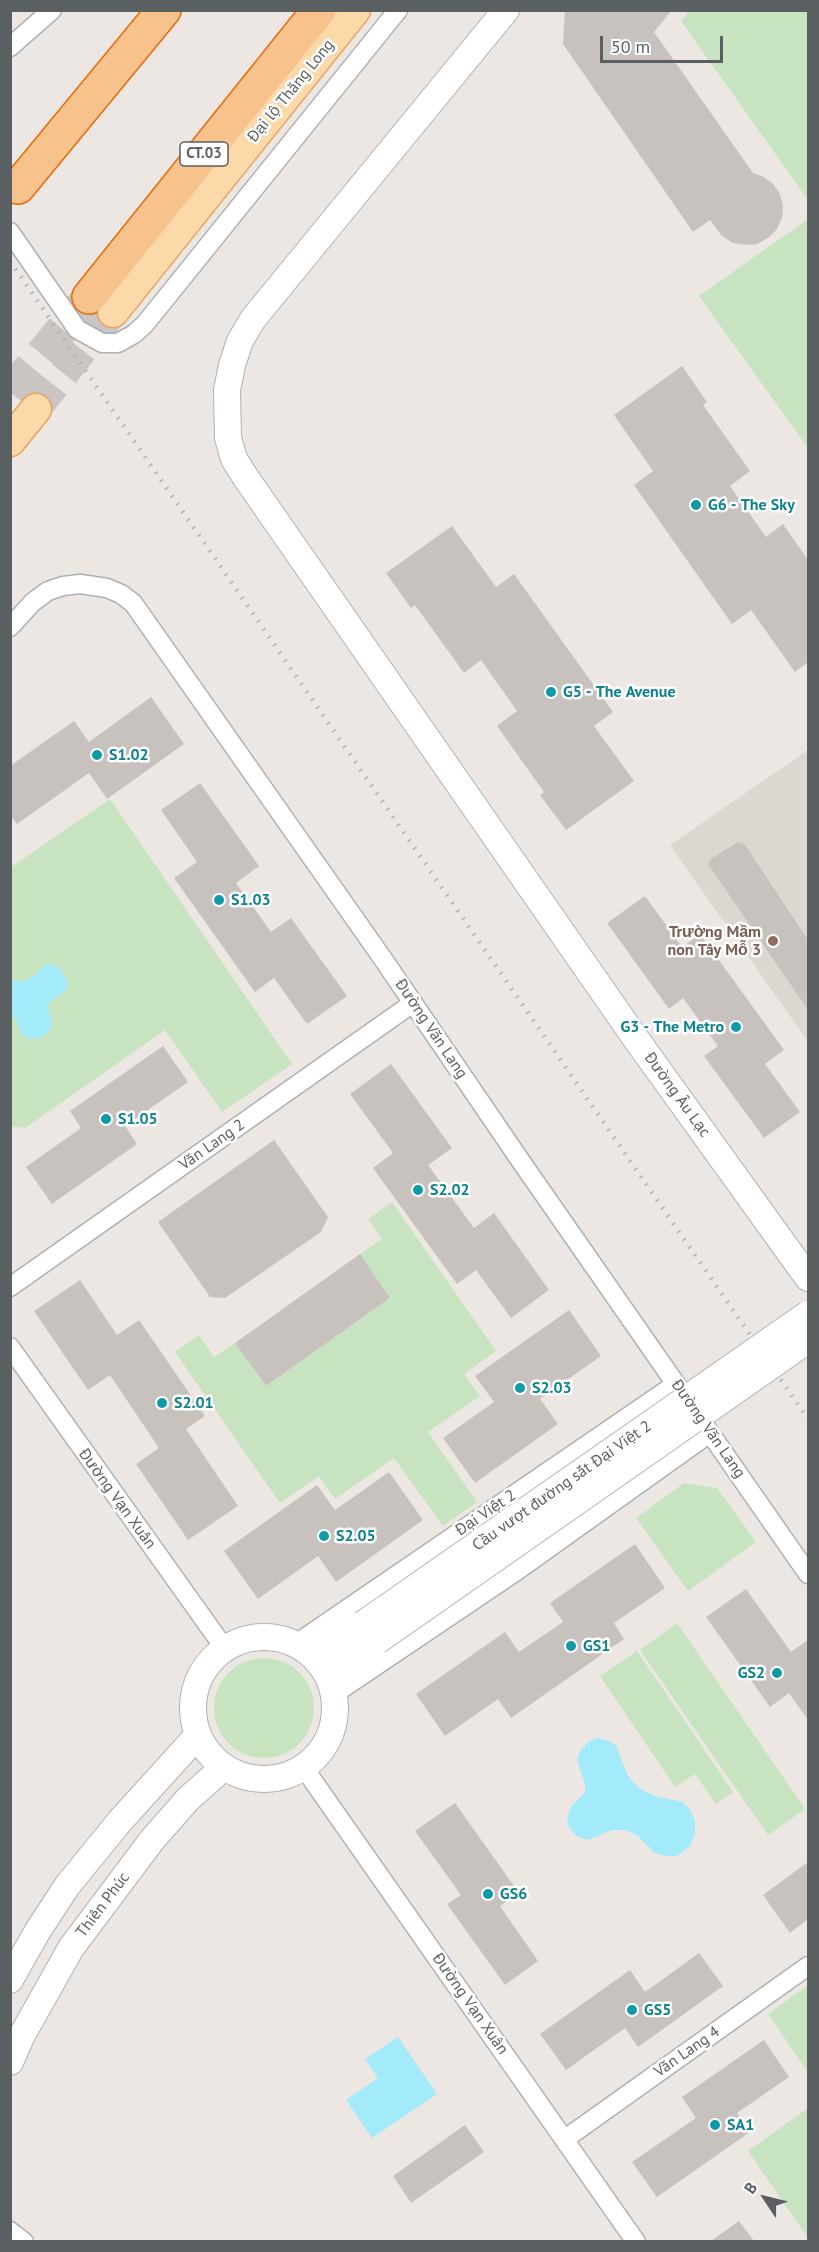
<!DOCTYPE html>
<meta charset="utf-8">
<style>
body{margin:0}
#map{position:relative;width:819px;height:2252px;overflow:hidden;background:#ece7e2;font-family:"PT Sans",sans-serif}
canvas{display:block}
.frame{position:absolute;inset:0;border:12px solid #5a5f62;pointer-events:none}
.north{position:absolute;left:735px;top:2168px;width:60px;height:60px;-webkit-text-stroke:4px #fff;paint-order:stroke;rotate:305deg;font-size:16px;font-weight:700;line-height:24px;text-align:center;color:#5a5f62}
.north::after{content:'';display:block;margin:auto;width:21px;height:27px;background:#5a5f62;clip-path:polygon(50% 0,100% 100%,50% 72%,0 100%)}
.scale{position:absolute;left:600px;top:36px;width:123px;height:27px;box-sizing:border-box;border:3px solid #5a5f62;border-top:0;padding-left:8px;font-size:18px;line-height:21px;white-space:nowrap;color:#5a5f62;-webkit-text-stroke:4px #fff;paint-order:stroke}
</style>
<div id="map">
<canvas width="819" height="2252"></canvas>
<div class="frame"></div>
<div class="north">B</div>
<div class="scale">50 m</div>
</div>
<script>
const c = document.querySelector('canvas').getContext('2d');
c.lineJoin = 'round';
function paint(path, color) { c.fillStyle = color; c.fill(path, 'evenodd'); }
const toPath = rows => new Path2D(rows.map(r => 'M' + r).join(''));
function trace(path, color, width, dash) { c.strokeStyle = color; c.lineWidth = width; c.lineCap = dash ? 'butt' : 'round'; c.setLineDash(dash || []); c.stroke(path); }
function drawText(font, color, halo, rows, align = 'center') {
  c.font = font + ' "PT Sans",sans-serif'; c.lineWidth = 5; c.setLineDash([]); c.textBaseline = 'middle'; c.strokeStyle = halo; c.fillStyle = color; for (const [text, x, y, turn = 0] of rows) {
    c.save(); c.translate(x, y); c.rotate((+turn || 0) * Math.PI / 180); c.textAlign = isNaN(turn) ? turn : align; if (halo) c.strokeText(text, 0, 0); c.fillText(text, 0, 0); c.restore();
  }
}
const education = toPath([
 [808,750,808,1037,806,1039,670,845]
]);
const green = toPath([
 [690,10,808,11,808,200,681,21],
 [808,219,808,448,699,296],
 [110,799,292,1064,222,1112,165,1030,25,1128,12,1126,10,868],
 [392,1202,496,1351,464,1374,480,1396,428,1432,477,1502,443,1526,394,1458,335,1499,319,1476,280,1503,175,1352,199,1335,214,1357,235,1343,266,1386,390,1298,360,1254,382,1239,368,1219],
 [684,1483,717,1488,756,1542,688,1591,636,1518],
 [677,1623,805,1809,768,1835,640,1650],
 [637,1651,733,1792,716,1804,695,1774,675,1787,600,1676],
 '214 1708a50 50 0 1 1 100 0a50 50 0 1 1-100 0Z',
 [808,1985,808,2072,768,2014],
 [808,2108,808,2238,748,2151]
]);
const water = toPath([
 [45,964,53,965,61,969,68,984,65,992,48,1004,48,1009,53,1022,48,1032,40,1038,30,1039,22,1035,16,1019,11,1015,11,980,23,981,33,977],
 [598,1738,609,1741,616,1745,626,1772,632,1781,642,1790,654,1796,683,1802,691,1811,695,1822,695,1834,690,1846,677,1856,665,1856,653,1852,637,1835,625,1830,612,1830,588,1840,578,1837,569,1828,567,1818,571,1807,585,1792,585,1784,577,1760,580,1751,588,1742],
 [398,2037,437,2094,372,2138,346,2100,378,2078,365,2059]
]);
const building = toPath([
 [565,10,672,10,654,32,753,173,764,177,773,184,780,194,783,206,782,218,777,229,768,238,757,244,745,245,733,243,722,236,710,220,693,232,563,44],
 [682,366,707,402,703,405,750,471,730,486,766,537,783,524,808,560,808,662,795,672,751,610,732,624,634,485,653,471,614,415],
 [452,526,496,587,514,574,613,712,594,726,634,781,566,830,540,795,544,792,497,726,517,711,481,660,464,673,415,605,411,608,386,573],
 [151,697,184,744,107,799,89,773,17,824,10,815,10,766,74,721,89,742],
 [200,783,259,866,236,883,271,932,291,918,347,996,307,1024,274,978,255,992,174,878,197,862,161,810],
 [738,842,745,845,808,940,808,1010,708,864,711,859],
 [645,896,682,947,700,934,784,1050,765,1064,800,1112,764,1138,704,1056,718,1046,683,998,669,1009,607,923],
 [163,1046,188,1082,125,1126,137,1144,52,1204,26,1167,81,1128,70,1111],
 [391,1064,452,1148,428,1165,474,1228,494,1213,549,1290,511,1318,476,1270,457,1284,373,1168,393,1153,350,1094],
 [274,1140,328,1217,321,1232,225,1298,210,1297,158,1222],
 [360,1254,390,1298,266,1386,235,1343],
 [80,1280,117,1335,139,1320,205,1416,186,1429,238,1506,188,1540,136,1464,159,1448,110,1375,88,1390,34,1311],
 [569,1310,601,1356,540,1399,558,1424,475,1483,443,1438,494,1402,475,1376],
 [389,1472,423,1520,336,1582,318,1556,258,1599,224,1551,317,1485,335,1510],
 [635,1544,665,1588,614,1623,624,1639,511,1718,498,1699,445,1736,416,1694,505,1632,519,1652,563,1622,550,1603],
 [746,1589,791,1652,808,1640,808,1720,789,1693,770,1707,706,1617],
 [455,1803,519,1893,500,1906,538,1961,505,1985,447,1904,461,1895,415,1831],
 [808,1862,808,1919,790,1933,763,1895],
 [699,1953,723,1986,638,2047,625,2028,566,2070,540,2034,630,1970,645,1992],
 [764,2040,789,2077,737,2113,750,2132,657,2197,632,2162,696,2118,682,2097],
 [465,2125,484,2152,411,2203,393,2176],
 [739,2221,754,2241,711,2241]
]);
const primaryTunnel = toPath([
 [36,409,113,312]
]);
const highwayTunnel = toPath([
 [10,392,89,297]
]);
const street = toPath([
 [10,47,52,10],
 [10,232,77,329,102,343,118,343,134,334,145,324,398,10],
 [10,627,33,602,48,591,63,586,80,584,107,588,121,594,133,603,383,959,520,1160,808,1574],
 [10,1287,413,1003],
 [10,1347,225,1649],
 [296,1644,676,1384],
 [334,1694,518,1570,710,1433],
 [304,1768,636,2242],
 [565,2139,808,1966],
 [10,2231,24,2242]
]);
const secondary = toPath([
 [506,10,253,319,240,341,232,365,227,390,228,438,234,459,246,478,636,1039,808,1278],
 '193 1708a71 71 0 1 1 142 0a71 71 0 1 1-142 0Z',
 [315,1657,363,1624],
 [328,1675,377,1641],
 [10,1980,37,1932,67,1886,120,1821,198,1735],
 [10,2062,21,2037,71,1948,152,1840,188,1799,224,1767]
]);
const primary = toPath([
 [113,312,355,10],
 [10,441,36,409]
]);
const highway = toPath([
 [18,187,164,10],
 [89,297,319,10]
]);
const rail = toPath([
 [10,261,808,1419]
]);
const secondaryBridge = toPath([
 [363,1624,808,1314],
 [377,1641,808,1340]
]);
const markers = [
 [696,505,6,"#0f9aa8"],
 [551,692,6,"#0f9aa8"],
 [97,755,6,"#0f9aa8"],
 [219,900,6,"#0f9aa8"],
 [773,941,6,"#8d6e63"],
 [736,1027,6,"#0f9aa8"],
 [106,1119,6,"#0f9aa8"],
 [418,1190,6,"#0f9aa8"],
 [520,1388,6,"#0f9aa8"],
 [162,1403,6,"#0f9aa8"],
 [324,1536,6,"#0f9aa8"],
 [571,1646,6,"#0f9aa8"],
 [777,1673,6,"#0f9aa8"],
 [488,1894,6,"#0f9aa8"],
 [632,2010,6,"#0f9aa8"],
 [715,2125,6,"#0f9aa8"]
];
const shields = [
 [204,154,48]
];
const shieldNames = [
 ["CT.03",204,154]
];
const streetNames = [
 ["Đại lộ Thăng Long",291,91,-51],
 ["Đường Văn Lang",431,1029,56],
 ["Đường Âu Lạc",677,1095,54],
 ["Văn Lang 2",212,1145,-35],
 ["Đường Văn Lang",708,1429,55],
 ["Cầu vượt đường sắt Đại Việt 2",562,1486,-35],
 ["Đường Vạn Xuân",117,1499,54],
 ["Đại Việt 2",486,1513,-34],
 ["Thiên Phúc",103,1905,-53],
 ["Đường Vạn Xuân",470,2004,55],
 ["Văn Lang 4",687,2052,-35]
];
const cultureNames = [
 ["G6 - The Sky",708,505],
 ["G5 - The Avenue",563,692],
 ["S1.02",109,755],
 ["S1.03",231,900],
 ["G3 - The Metro",724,1027,"right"],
 ["S1.05",118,1119],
 ["S2.02",430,1190],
 ["S2.03",532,1388],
 ["S2.01",174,1403],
 ["S2.05",336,1536],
 ["GS1",583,1646],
 ["GS2",765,1673,"right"],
 ["GS6",500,1894],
 ["GS5",644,2010],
 ["SA1",727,2125]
];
const educationNames = [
 ["Trường Mầm",761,932],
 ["non Tây Mỗ 3",761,950]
];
paint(education, '#dcd7d0');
paint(green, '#c8e3bf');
paint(water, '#a3eafb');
paint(building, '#c8c2bf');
trace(primaryTunnel, '#c8c5c2', 30, [30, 15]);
trace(highwayTunnel, '#c8c5c2', 33, [33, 16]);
trace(street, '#adb1b4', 21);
trace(secondary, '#aeb3b7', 28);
trace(primary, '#eba05c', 33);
trace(highway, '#e46a0a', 36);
trace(street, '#fff', 18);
trace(secondary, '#fff', 26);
trace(primary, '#fbd9a8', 30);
trace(highway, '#f8c28d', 33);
trace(rail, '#b0b1b2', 4.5, [1.5, 8]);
trace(secondaryBridge, '#aeb3b7', 28, []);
trace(secondaryBridge, '#fff', 26);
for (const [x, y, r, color] of markers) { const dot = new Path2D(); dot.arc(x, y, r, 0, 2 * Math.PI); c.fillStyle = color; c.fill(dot); trace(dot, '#fff', 2); }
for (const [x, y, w] of shields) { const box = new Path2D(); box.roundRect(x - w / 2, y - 12, w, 24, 4.5); c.fillStyle = '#fff'; c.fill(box); trace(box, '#5a5f62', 1.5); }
drawText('bold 15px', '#5a5f62', null, shieldNames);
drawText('16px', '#5a5f62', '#fff', streetNames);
drawText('bold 16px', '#0d838f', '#fff', cultureNames, 'left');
drawText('bold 16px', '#785e54', '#fff', educationNames, 'right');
</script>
